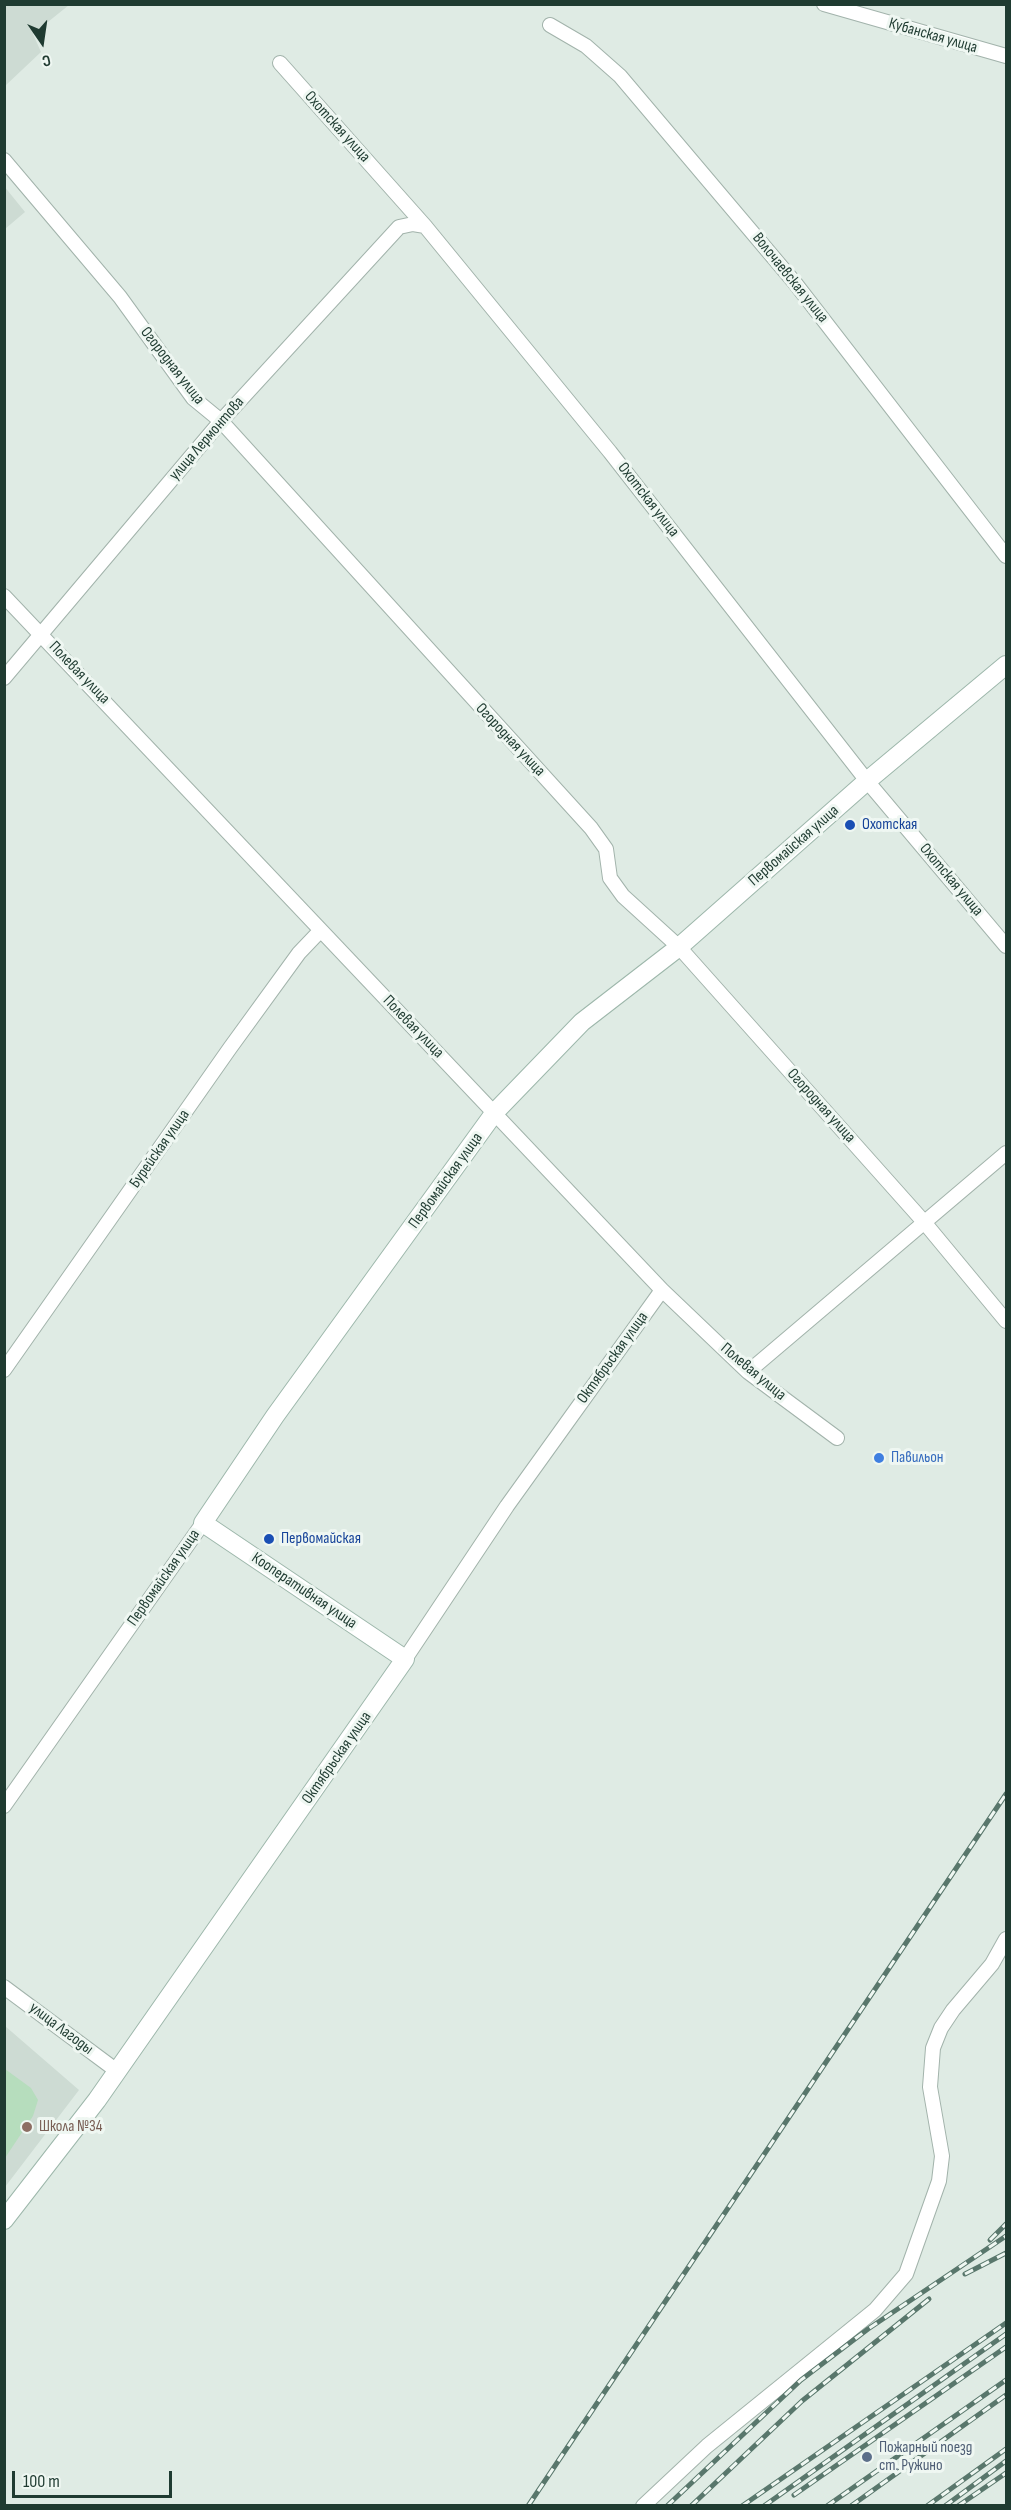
<!DOCTYPE html>
<meta charset="utf-8">
<style>
body{margin:0}
#map{position:relative;width:1011px;height:2510px;overflow:hidden;background:#dfebe4;font-family:"Sofia Sans Condensed",sans-serif}
canvas{display:block}
.frame{position:absolute;inset:0;border:6px solid #1f3b31;pointer-events:none}
.north{position:absolute;left:12px;top:12px;width:60px;height:60px;-webkit-text-stroke:4px #eff7f2;paint-order:stroke;rotate:167deg;font-size:16px;font-weight:700;line-height:24px;text-align:center;color:#1f3b31}
.north::after{content:'';display:block;margin:auto;width:21px;height:27px;background:#1f3b31;clip-path:polygon(50% 0,100% 100%,50% 72%,0 100%)}
.scale{position:absolute;left:12px;top:2471px;width:160px;height:27px;box-sizing:border-box;border:3px solid #1f3b31;border-top:0;padding-left:8px;font-size:18px;line-height:21px;white-space:nowrap;color:#1f3b31;-webkit-text-stroke:4px #eff7f2;paint-order:stroke}
</style>
<div id="map">
<canvas width="1011" height="2510"></canvas>
<div class="frame"></div>
<div class="north">С</div>
<div class="scale">100 m</div>
</div>
<script>
const c = document.querySelector('canvas').getContext('2d');
c.lineJoin = 'round';
function paint(path, color) { c.fillStyle = color; c.fill(path, 'evenodd'); }
const toPath = rows => new Path2D(rows.map(r => 'M' + r).join(''));
function trace(path, color, width, dash) { c.strokeStyle = color; c.lineWidth = width; c.lineCap = dash ? 'butt' : 'round'; c.setLineDash(dash || []); c.stroke(path); }
function drawText(font, color, halo, rows, align = 'center') {
  c.font = font + ' "Sofia Sans Condensed",sans-serif'; c.lineWidth = 6; c.setLineDash([]); c.textBaseline = 'middle'; c.strokeStyle = halo; c.fillStyle = color; for (const [text, x, y, turn = 0] of rows) {
    c.save(); c.translate(x, y); c.rotate((+turn || 0) * Math.PI / 180); c.textAlign = isNaN(turn) ? turn : align; if (halo) c.strokeText(text, 0, 0); c.fillText(text, 0, 0); c.restore();
  }
}
const built = toPath([
 [5,4,69,5,33,34,41,52,5,86],
 [4,186,25,212,5,229,4,229],
 [5,2026,79,2090,5,2187]
]);
const green = toPath([
 [5,2069,31,2088,38,2100,33,2116,5,2158]
]);
const minor = toPath([
 [824,4,1006,56],
 [550,25,586,46,620,76,795,283,1006,556],
 [280,63,425,226,610,452,867,781,1006,946],
 [4,160,120,297,193,398,221,421,591,828,606,849,610,878,623,896,679,947,924,1222,1006,1321],
 [4,596,662,1290,748,1372,837,1438],
 [4,678,221,421,399,227,413,224,425,226],
 [4,1370,230,1048,299,953,320,931],
 [748,1372,1006,1153],
 [405,1659,507,1506,662,1290],
 [4,1806,203,1523],
 [4,1987,117,2071],
 [643,2506,707,2446,875,2310,906,2274,939,2181,942,2156,930,2087,933,2048,941,2028,953,2010,992,1964,1006,1939]
]);
const secondary = toPath([
 [4,2220,97,2100,405,1659,203,1523,275,1416,495,1112,582,1022,679,947,867,781,1006,665]
]);
const rail = toPath([
 [990,2240,1006,2224],
 [965,2274,1006,2253],
 [794,2495,1006,2347],
 [528,2506,1006,1794],
 [667,2506,801,2380,868,2329,1006,2236],
 [691,2506,802,2401,929,2299],
 [742,2506,1006,2323],
 [764,2506,1006,2334],
 [827,2506,1006,2380],
 [851,2506,1006,2395],
 [927,2506,1006,2449],
 [945,2506,1006,2461],
 [958,2506,1006,2473]
]);
const markers = [
 [850,825,6,"#1a4fb4"],
 [879,1458,6,"#3f7fe0"],
 [269,1539,6,"#1a4fb4"],
 [27,2127,6,"#8d6e63"],
 [867,2457,6,"#5c6f8a"]
];
const streetNames = [
 ["Кубанская улица",933,36,16],
 ["Охотская улица",337,127,48],
 ["Волочаевская улица",790,278,51],
 ["Огородная улица",172,366,52],
 ["улица Лермонтова",207,439,-49],
 ["Охотская улица",648,500,52],
 ["Полевая улица",79,673,46],
 ["Огородная улица",510,740,47],
 ["Первомайская улица",794,846,-41],
 ["Охотская улица",951,880,50],
 ["Полевая улица",413,1027,46],
 ["Огородная улица",821,1106,48],
 ["Бурейская улица",160,1149,-55],
 ["Первомайская улица",446,1181,-54],
 ["Октябрьская улица",613,1358,-54],
 ["Полевая улица",753,1372,40],
 ["Первомайская улица",164,1578,-55],
 ["Кооперативная улица",304,1591,34],
 ["Октябрьская улица",337,1758,-55],
 ["улица Лагоды",61,2029,37]
];
const transitNames = [
 ["Охотская",862,825],
 ["Первомайская",281,1539]
];
const shopNames = [
 ["Павильон",891,1458]
];
const educationNames = [
 ["Школа №34",39,2127]
];
const serviceNames = [
 ["Пожарный поезд",879,2448],
 ["ст. Ружино",879,2466]
];
paint(built, '#cddbd3');
paint(green, '#b6ddbd');
trace(minor, '#a2b3ab', 16);
trace(secondary, '#9db7ab', 20);
trace(minor, '#fff', 14);
trace(secondary, '#fff', 18);
trace(rail, '#59776c', 5);
trace(rail, '#eff7f2', 3, [9]);
for (const [x, y, r, color] of markers) { const dot = new Path2D(); dot.arc(x, y, r, 0, 2 * Math.PI); c.fillStyle = color; c.fill(dot); trace(dot, '#eff7f2', 2); }
drawText('16px', '#1f3b31', '#eff7f2', streetNames);
drawText('16px', '#164399', '#eff7f2', transitNames, 'left');
drawText('16px', '#366cbe', '#eff7f2', shopNames, 'left');
drawText('16px', '#785e54', '#eff7f2', educationNames, 'left');
drawText('16px', '#4e5e75', '#eff7f2', serviceNames, 'left');
</script>
